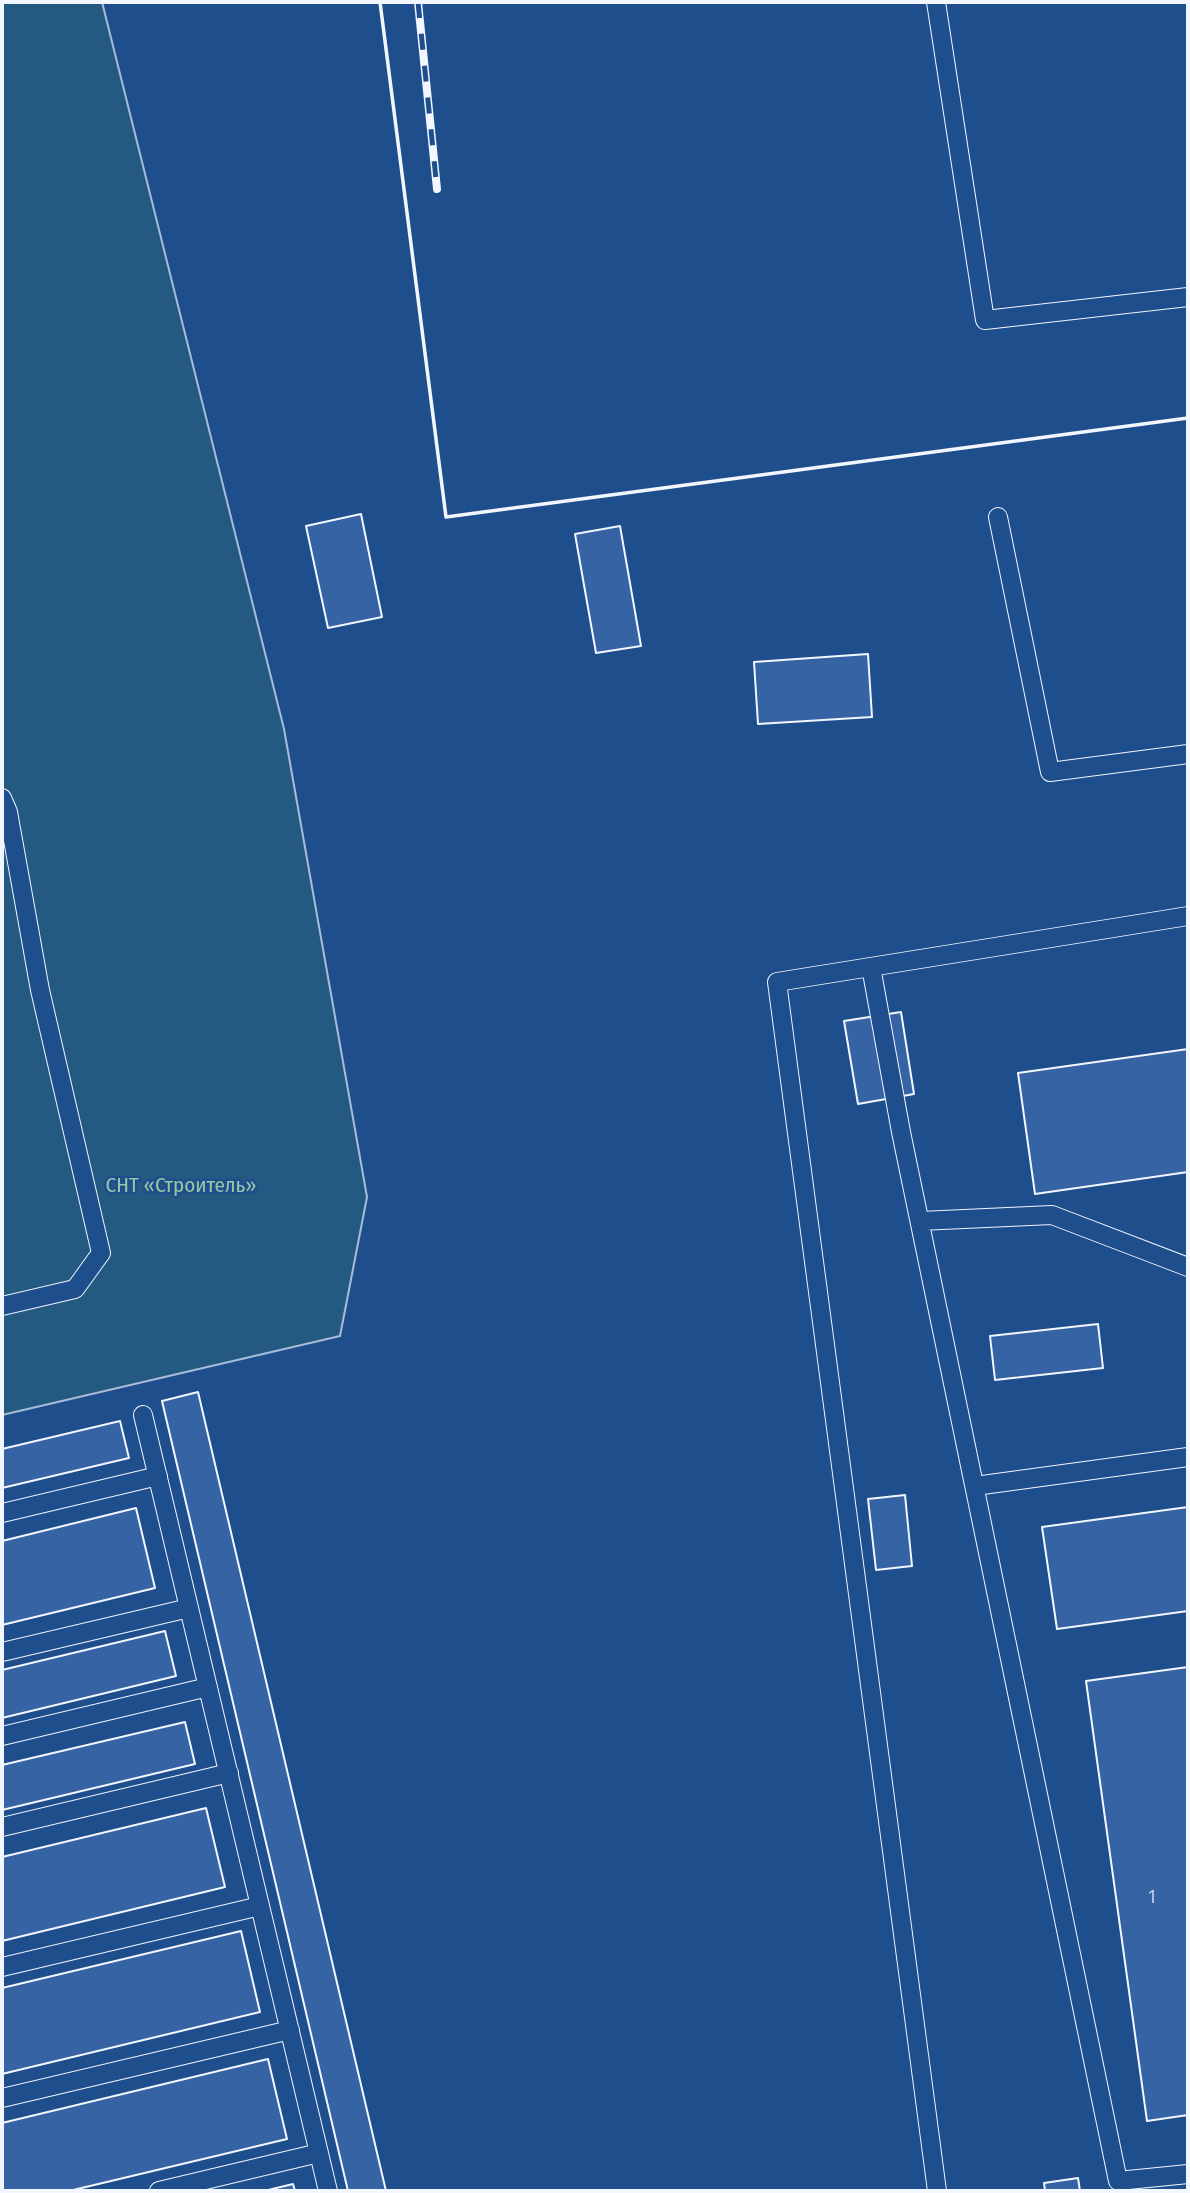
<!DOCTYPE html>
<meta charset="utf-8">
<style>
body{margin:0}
#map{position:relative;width:1190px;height:2193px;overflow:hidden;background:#1f4e8c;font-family:"Fira Sans Condensed",sans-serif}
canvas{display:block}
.frame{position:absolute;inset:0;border:4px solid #f2f6ff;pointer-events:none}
</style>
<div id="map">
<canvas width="1190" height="2193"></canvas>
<div class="frame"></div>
</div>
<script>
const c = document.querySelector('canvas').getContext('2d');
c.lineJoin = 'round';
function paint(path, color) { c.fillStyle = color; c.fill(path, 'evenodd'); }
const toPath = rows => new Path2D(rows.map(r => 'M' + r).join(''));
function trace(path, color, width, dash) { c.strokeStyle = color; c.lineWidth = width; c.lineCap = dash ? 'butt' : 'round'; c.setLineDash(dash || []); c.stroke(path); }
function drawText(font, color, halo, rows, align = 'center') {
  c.font = font + ' "Fira Sans Condensed",sans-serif'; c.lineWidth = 5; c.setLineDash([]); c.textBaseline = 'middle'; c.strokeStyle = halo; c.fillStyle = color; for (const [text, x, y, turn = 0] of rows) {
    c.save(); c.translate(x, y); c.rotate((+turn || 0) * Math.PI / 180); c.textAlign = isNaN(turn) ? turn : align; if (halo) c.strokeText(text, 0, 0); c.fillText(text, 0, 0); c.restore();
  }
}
const green = toPath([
 [2,2,102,2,284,729,367,1197,340,1336,2,1415,2,2]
]);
const building = toPath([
 [361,514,382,617,328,628,306,526,361,514],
 [620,526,641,646,596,653,575,534,620,526],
 [868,654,872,717,758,724,754,662,868,654],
 [901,1012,914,1094,858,1104,844,1021,901,1012],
 [1188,1049,1188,1172,1035,1194,1018,1073,1188,1049],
 [1098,1324,1103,1368,995,1380,990,1336,1098,1324],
 [198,1392,386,2191,348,2191,162,1401,198,1392],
 [120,1421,129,1458,2,1488,2,1449,120,1421],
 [905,1495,912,1566,876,1570,868,1499,905,1495],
 [1188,1507,1188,1611,1057,1629,1042,1527,1188,1507],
 [136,1508,155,1588,2,1625,2,1541,136,1508],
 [165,1631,176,1676,2,1718,2,1670,165,1631],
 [1188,1667,1188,2115,1147,2121,1086,1681,1188,1667],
 [185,1722,195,1764,2,1810,2,1765,185,1722],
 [206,1808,225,1887,2,1941,2,1857,206,1808],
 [241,1931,260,2012,2,2074,2,1988,241,1931],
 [268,2059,287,2139,69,2191,2,2191,2,2123,268,2059],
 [1078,2178,1080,2191,1045,2191,1044,2183,1078,2178],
 [293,2184,295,2191,264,2191,293,2184]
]);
const service = toPath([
 [936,2,985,320,1188,297],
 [998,517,1050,772,1188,754],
 [2,798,8,812,40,990,101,1253,75,1289,2,1306],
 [871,967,901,1132,1118,2181,1188,2174],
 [920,1221,1052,1215,1188,1267],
 [143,1415,328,2191],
 [975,1486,1188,1457],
 [2,1513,158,1476],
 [2,1652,189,1608],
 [2,1736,208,1687],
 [2,1827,229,1773],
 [2,1967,260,1906],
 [2,2098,290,2030],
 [159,2191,319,2153],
 [937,2191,777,982,1188,916]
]);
const rail = toPath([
 [418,2,437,189]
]);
const wall = toPath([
 [380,2,446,517,1188,418]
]);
const numberNames = [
 ["1",1152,1898]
];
const parkNames = [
 ["СНТ «Строитель»",181,1186]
];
paint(green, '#245a82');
trace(green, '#a8bbd7', 2);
paint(building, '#3563a3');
trace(building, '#f2f6ff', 2);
trace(service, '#f2f6ff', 20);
trace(service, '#1f4e8c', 18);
trace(rail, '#f2f6ff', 8);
trace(rail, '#1f4e8c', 5, [16]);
trace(wall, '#f2f6ff', 3.5);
drawText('18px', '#c3d1e8', null, numberNames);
drawText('21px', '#97c8a6', '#1f4e8c', parkNames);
</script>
